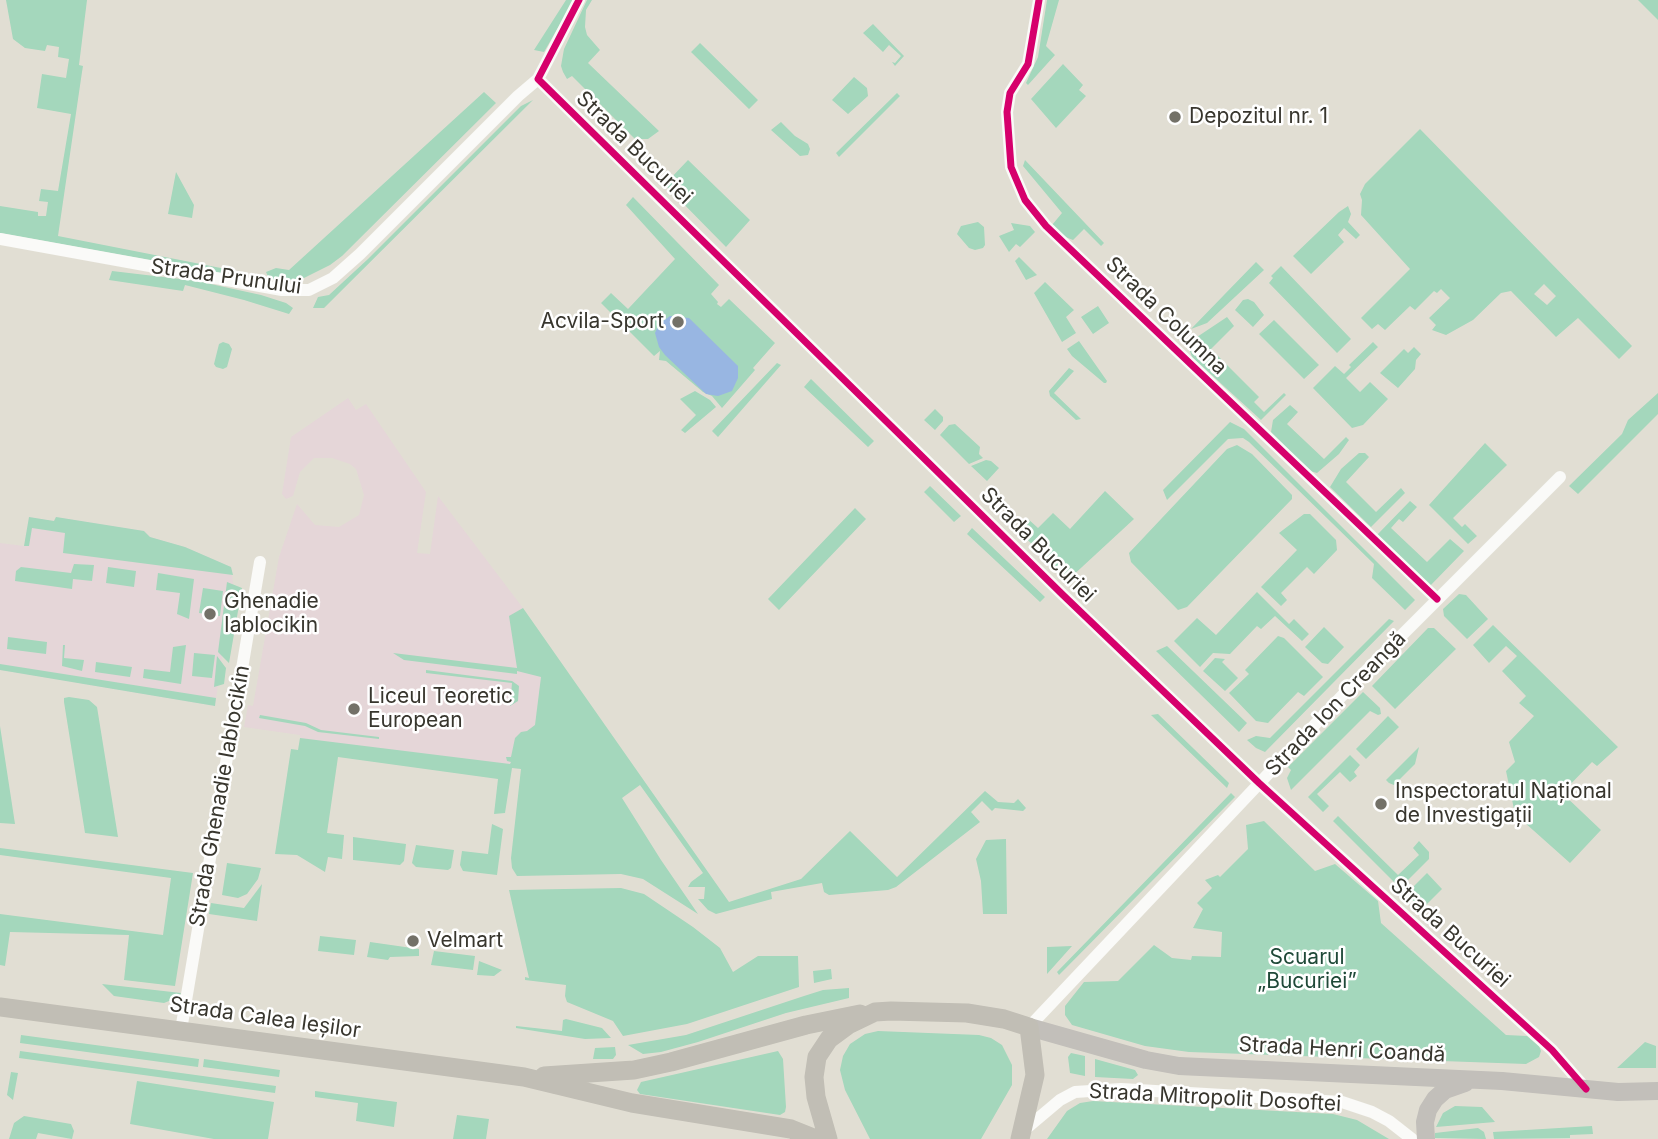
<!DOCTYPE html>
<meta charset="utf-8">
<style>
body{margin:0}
canvas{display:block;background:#e1ded3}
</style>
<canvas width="1658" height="1139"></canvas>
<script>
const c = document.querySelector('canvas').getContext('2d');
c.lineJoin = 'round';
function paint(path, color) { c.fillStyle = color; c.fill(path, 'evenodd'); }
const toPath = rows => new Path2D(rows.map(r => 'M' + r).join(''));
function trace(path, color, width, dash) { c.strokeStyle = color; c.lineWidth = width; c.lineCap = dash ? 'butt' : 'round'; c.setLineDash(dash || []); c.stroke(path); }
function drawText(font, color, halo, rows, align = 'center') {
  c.font = font + ' Inter,sans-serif'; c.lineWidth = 5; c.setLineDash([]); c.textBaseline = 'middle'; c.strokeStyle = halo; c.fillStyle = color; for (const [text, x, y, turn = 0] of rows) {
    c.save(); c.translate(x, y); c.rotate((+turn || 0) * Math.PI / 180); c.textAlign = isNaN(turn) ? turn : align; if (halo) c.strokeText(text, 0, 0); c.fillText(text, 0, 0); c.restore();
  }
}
const education = toPath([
 [348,398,356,410,366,404,426,492,417,553,430,554,438,496,523,608,510,616,542,675,535,725,521,769,300,741,300,735,244,727,248,705,253,706,279,557,297,504,315,525,339,527,359,515,364,495,356,469,350,464,332,458,314,458,300,472,293,496,286,499,282,494,291,437],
 [29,517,54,521,56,517,144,531,150,537,185,547,231,567,233,583,215,706,0,670,0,543,24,546]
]);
const green = toPath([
 [6,0,87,0,79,65,83,66,82,72,58,236,231,270,221,273,0,233,0,206,38,212,38,216,46,216,48,202,39,201,41,189,58,191,71,114,37,108,42,74,66,78,69,59,58,57,59,47,47,45,45,51,25,48,13,39],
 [566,0,574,0,544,52,534,50],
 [587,0,592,0,586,10,585,27,587,35,600,50,588,63,659,131,648,139,635,139,572,76,567,79,563,72,561,66,564,49],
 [1047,0,1059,0,1046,46,1055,55,1028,85,1026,83,1038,57],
 [1638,0,1658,0,1658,20],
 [873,24,904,56,895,66,892,62,895,63,901,56,889,45,883,52,863,33],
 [700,43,758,100,749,109,691,52],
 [1063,64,1083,85,1079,90,1086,96,1056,128,1031,99],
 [854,77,867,88,868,96,848,114,832,100],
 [484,92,496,103,342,256,330,265,304,278,290,280,269,279,266,272,276,268,289,270],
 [897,93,900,96,839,157,836,153],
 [533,100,324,308,313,308,318,297,329,295,368,259,521,106],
 [781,122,795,136,808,144,810,149,808,155,800,156,771,130],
 [1420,129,1632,346,1619,359,1578,318,1556,337,1511,291,1501,293,1473,320,1446,335,1432,330,1436,325,1429,318,1450,298,1441,289,1437,293,1434,291,1415,310,1410,306,1385,330,1378,324,1372,329,1361,318,1410,269,1361,215,1362,200,1360,194,1365,184],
 [1544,284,1556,296,1547,305,1534,294],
 [688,160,750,220,726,247,667,187,669,180],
 [1025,160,1104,243,1101,246,1084,229,1073,240,1063,236,1052,225,1062,213,1023,166],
 [176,172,194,205,192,218,168,214],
 [633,197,719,285,711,294,718,302,717,304,721,307,729,299,775,343,753,368,755,370,722,408,712,396,703,392,666,361,659,360,660,351,654,356,601,303,611,293,628,309,675,259,626,205],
 [1348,206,1351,214,1348,222,1360,235,1356,239,1344,228,1338,235,1344,242,1311,274,1293,256,1339,212],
 [978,222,984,227,985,245,983,248,975,250,969,248,957,234,961,226],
 [1011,223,1030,226,1035,232,1020,247,1016,244,1009,252,999,236,1014,230],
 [1019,257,1037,275,1026,280,1015,261],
 [1256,262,1264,270,1207,323,1191,329],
 [1281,266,1351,339,1337,353,1269,283,1273,278,1271,276],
 [112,271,197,281,261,295,286,303,293,308,289,314,244,300,185,285,183,291,109,280],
 [1045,282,1074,310,1066,317,1076,333,1062,342,1034,293],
 [1248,299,1254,302,1264,315,1253,327,1235,310,1243,300],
 [1098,306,1109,323,1093,334,1081,317],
 [1227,317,1234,326,1211,349,1259,397,1254,402,1264,412,1284,393,1286,395,1261,420,1192,357,1190,351,1192,343,1197,337],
 [1274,320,1319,365,1304,379,1259,334],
 [1079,341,1107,381,1106,383,1104,383,1072,356,1067,349],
 [223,342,229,344,232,349,227,367,223,369,216,367,214,364,219,344],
 [1373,342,1378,347,1346,378,1360,392,1370,382,1388,399,1363,425,1352,428,1313,388,1335,366,1344,374,1351,367,1349,365],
 [1414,347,1421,354,1416,360,1415,369,1398,388,1380,373,1404,349,1408,353],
 [777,363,781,365,718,437,712,431],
 [1069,368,1074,371,1054,393,1081,419,1076,420,1050,396,1049,391],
 [811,379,874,441,868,447,804,387],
 [695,391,710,400,716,407,685,433,681,430,696,415,680,399],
 [1658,393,1658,414,1578,494,1569,486,1622,434,1628,420],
 [1290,405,1298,412,1287,424,1324,459,1346,437,1349,440,1339,454,1317,473,1310,471,1271,432,1273,420],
 [935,409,943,417,943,421,935,430,924,420],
 [1230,422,1244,429,1415,600,1405,610,1372,578,1374,564,1249,442,1243,438,1228,439,1167,500,1163,490],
 [955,424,980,447,979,454,983,458,969,464,940,435,949,425],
 [1485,443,1507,465,1453,518,1462,527,1465,524,1477,536,1468,544,1429,505],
 [1237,445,1252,454,1292,495,1292,499,1187,607,1178,610,1131,562,1129,553,1227,449],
 [1359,453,1365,453,1369,457,1346,482,1376,512,1401,488,1405,493,1371,527,1330,487,1341,469],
 [986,460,991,461,999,468,987,481,971,466],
 [930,486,961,516,954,522,924,492],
 [1105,491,1134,519,1069,579,1017,530,1027,518,1038,528,1053,513,1070,529],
 [1410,501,1417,507,1403,522,1399,519,1391,528,1427,562,1450,539,1464,551,1429,587,1377,535],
 [855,508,866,519,779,610,768,599],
 [1304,514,1310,514,1336,540,1337,550,1314,574,1307,567,1281,593,1287,600,1281,606,1261,587,1297,550,1279,533],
 [29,517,54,521,56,517,144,531,150,537,185,547,231,567,233,575,63,553,65,533,32,528,29,546,24,546],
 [972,528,1045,597,1040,602,967,534],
 [74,564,94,565,92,581,73,579,72,589,15,581,16,571,21,567,71,573],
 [108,567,136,571,134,587,106,583],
 [158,573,194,579,189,619,177,614,180,593,156,590],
 [227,582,242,588,229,663,218,652],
 [203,588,223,591,220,616,199,613],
 [1257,592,1289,624,1294,619,1309,634,1302,641,1275,616,1261,629,1257,626,1230,654,1213,653,1200,667,1174,641,1197,618,1216,635],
 [1459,594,1466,595,1488,619,1467,639,1444,616,1443,609],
 [523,608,729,902,801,879,850,831,897,877,985,791,998,802,1014,803,1018,799,1026,808,1023,811,995,808,992,811,982,801,971,812,980,822,896,887,888,890,829,895,824,892,822,883,771,892,772,899,716,914,708,910,698,899,704,899,705,887,688,887,691,882,703,873,640,785,622,798,661,860,698,914,643,879,621,874,517,876,512,868,511,858,521,769,512,768,505,813,494,814,498,779,338,757,327,833,344,835,342,859,328,857,325,872,297,855,275,854,291,749,298,750,300,738,510,764,511,762,507,761,506,757,511,757,515,738,521,732,527,731,535,725,541,677,517,671,517,674,404,660,393,653,517,668,509,616],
 [1389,619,1394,621,1265,752,1256,748,1247,740,1256,736,1270,738],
 [1493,625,1618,747,1597,766,1592,762,1562,793,1601,830,1570,863,1515,814,1506,771,1515,762,1509,742,1534,716,1519,703,1526,696,1502,671,1517,656,1506,646,1489,663,1473,645],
 [1324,627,1344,647,1328,664,1322,663,1305,647],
 [1428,628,1434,628,1456,649,1395,709,1372,686],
 [1278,636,1284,638,1323,677,1304,696,1298,692,1268,723,1256,721,1229,693,1249,674,1245,670],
 [8,637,47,642,46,654,7,649],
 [63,645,65,645,64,658,84,660,82,671,62,666],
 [186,645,181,684,143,678,144,669,170,672,173,647],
 [1167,646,1247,723,1239,732,1156,651],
 [194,653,215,655,212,678,192,676],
 [217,656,226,668,224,684,214,687],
 [1215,658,1225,659,1222,662,1238,678,1225,691,1203,671],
 [96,662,132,667,130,677,95,672],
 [0,664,216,698,215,706,0,670],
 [426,670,512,681,519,686,518,701,510,706,512,683,426,673],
 [1363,692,1380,708,1381,714,1378,715,1370,711,1291,790,1287,778,1291,770,1288,767],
 [69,697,89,700,97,707,118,837,85,833,64,702,64,698],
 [1158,714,1229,783,1227,788,1151,715],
 [260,715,306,723,321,730,379,737,379,739,318,732,305,726,259,718],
 [1388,716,1399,727,1366,759,1356,749],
 [0,726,15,824,0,823],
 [1419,747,1415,764,1394,785,1389,783,1386,780],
 [1350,755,1360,765,1354,772,1357,776,1350,782,1340,772,1317,794,1329,806,1323,812,1308,797],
 [1231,793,1235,797,1059,975,1057,972],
 [1338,816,1398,875,1419,855,1413,848,1419,841,1429,852,1429,859,1400,888,1333,821],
 [1264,821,1315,871,1335,864,1378,901,1381,923,1506,1035,1527,1036,1539,1046,1541,1051,1539,1057,1526,1064,1189,1052,1145,1046,1072,1025,1065,1015,1065,1006,1084,982,1118,981,1154,945,1172,958,1191,960,1192,956,1221,957,1222,932,1193,928,1203,909,1197,903,1212,888,1205,880,1218,875,1220,877,1248,849,1246,825],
 [492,824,503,829,497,875,463,871,460,865,462,851,488,854],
 [353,837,406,844,404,861,400,865,353,860],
 [1006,839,1007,914,983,914,981,881,976,859,986,840],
 [416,845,454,850,451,868,448,870,416,867,412,863],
 [0,848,193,873,175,986,124,980,129,935,10,932,5,966,0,965,0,914,163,935,171,878,0,855],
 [227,863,261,868,258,879,247,894,238,898,222,895],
 [1427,873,1442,889,1422,909,1406,894],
 [262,884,257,921,209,914,211,903,244,908],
 [621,888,644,894,693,927,720,948,733,972,758,956,798,956,799,987,687,1024,623,1036,613,1021,567,1002,565,996,566,985,525,980,525,977,529,978,509,890],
 [320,936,356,940,354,955,318,951],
 [370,942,419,949,419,956,390,957,388,960,367,957],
 [1072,946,1047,974,1047,947],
 [434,951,475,956,473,970,431,965],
 [479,961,502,970,494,976,477,975],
 [831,969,832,979,814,983,813,971],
 [102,984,181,993,179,997,164,1003,114,996],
 [849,988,849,998,786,1013,698,1042,661,1052,643,1054,628,1045,686,1035,804,996,823,990],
 [566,1019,602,1028,611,1038,585,1039,516,1028,516,1026,562,1031,563,1020],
 [878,1031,979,1035,991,1038,1002,1045,1012,1065,1012,1085,981,1139,870,1139,845,1090,840,1070,843,1056,850,1044,865,1034],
 [21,1035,199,1059,198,1067,20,1043],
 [1645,1042,1656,1046,1656,1068,1617,1068],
 [615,1047,616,1055,613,1059,593,1059,595,1048],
 [20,1051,276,1086,275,1093,19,1058],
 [778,1051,783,1059,786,1107,785,1112,780,1115,640,1094,637,1090,641,1082],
 [1071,1053,1085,1056,1085,1076,1070,1073,1068,1057],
 [204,1059,280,1070,279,1077,203,1067],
 [1095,1059,1135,1070,1138,1075,1133,1079,1095,1077],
 [11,1072,18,1073,13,1100,7,1095],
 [137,1081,274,1102,268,1139,214,1139,130,1124],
 [315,1091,397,1102,394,1127,356,1121,358,1103,315,1097],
 [1093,1101,1333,1114,1357,1120,1389,1139,1047,1139,1067,1111,1080,1103],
 [1455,1106,1482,1107,1495,1122,1436,1127,1443,1113],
 [457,1115,489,1119,486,1139,453,1139],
 [24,1116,71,1124,74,1131,72,1139,38,1133,36,1139,9,1139,14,1123],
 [1592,1126,1593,1134,1570,1135,1570,1138,1494,1139,1493,1132],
 [1478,1128,1484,1132,1486,1139,1435,1138,1435,1133]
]);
const water = toPath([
 [670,316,689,318,738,366,738,378,732,391,718,396,706,394,665,355,659,347,655,333,659,324]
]);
const street = toPath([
 [579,0,538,79,1063,595,1259,783,1552,1050,1586,1089],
 [1039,0,1028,64,1010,93,1007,112,1011,167,1025,200,1046,226,1437,599],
 [0,239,282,290,309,290,333,278,360,254,518,96,538,79],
 [1029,1027,1357,680,1560,477],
 [181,1030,260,562],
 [1022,1132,1060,1100,1075,1092,1121,1089,1342,1102,1372,1112,1389,1121,1412,1139]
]);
const secondary = toPath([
 [1029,1027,1146,1060,1179,1066,1502,1081,1618,1092,1658,1091],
 [1426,1139,1425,1122,1428,1110,1435,1099,1445,1090,1465,1083]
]);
const primary = toPath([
 [0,1007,524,1077,632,1103,791,1129,816,1139],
 [544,1076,634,1070,671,1062,806,1025,860,1014],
 [828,1139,816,1097,814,1077,817,1057,829,1039,848,1025,875,1012,891,1011,967,1013,1004,1019,1029,1027,1035,1075,1020,1139]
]);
const cycleway = toPath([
 [579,0,538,79,1063,595,1259,783,1552,1050,1586,1089],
 [1039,0,1028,64,1010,93,1007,112,1011,167,1025,200,1046,226,1437,599]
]);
const markers = [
 [1175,117,7,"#737168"],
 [678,322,7,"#737168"],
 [210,614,7,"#737168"],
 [354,709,7,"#737168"],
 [1381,804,7,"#737168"],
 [413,941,7,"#737168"]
];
const poiNames = [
 ["Depozitul nr. 1",1189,117],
 ["Acvila-Sport",664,322,"right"],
 ["Ghenadie",224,602],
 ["Iablocikin",224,626],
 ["Liceul Teoretic",368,697],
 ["European",368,721],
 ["Inspectoratul Național",1395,792],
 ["de Investigații",1395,816],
 ["Velmart",427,941]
];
const streetNames = [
 ["Strada Bucuriei",634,148,44],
 ["Strada Prunului",226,277,8],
 ["Strada Columna",1166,316,44],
 ["Strada Bucuriei",1038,545,45],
 ["Strada Ion Creangă",1336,704,-46],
 ["Strada Ghenadie Iablocikin",220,796,-80],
 ["Strada Bucuriei",1450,933,42],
 ["Strada Calea Ieșilor",265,1018,8],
 ["Strada Henri Coandă",1342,1050,3],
 ["Strada Mitropolit Dosoftei",1215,1098,3]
];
const parkNames = [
 ["Scuarul",1307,958],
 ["„Bucuriei”",1307,982]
];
paint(education, '#e5d6d8');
paint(green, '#a4d7bc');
paint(water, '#98b6e2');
trace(street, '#fafaf8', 12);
trace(secondary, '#c2bfba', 18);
trace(primary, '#c1beb5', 19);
trace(cycleway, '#d6006c', 7);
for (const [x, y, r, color] of markers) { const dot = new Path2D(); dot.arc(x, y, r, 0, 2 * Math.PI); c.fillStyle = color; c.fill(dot); trace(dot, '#fff', 2.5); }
drawText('21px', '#38362e', '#fff', poiNames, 'left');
drawText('21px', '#38362e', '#fff', streetNames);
drawText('21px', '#1f4938', '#fff', parkNames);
</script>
